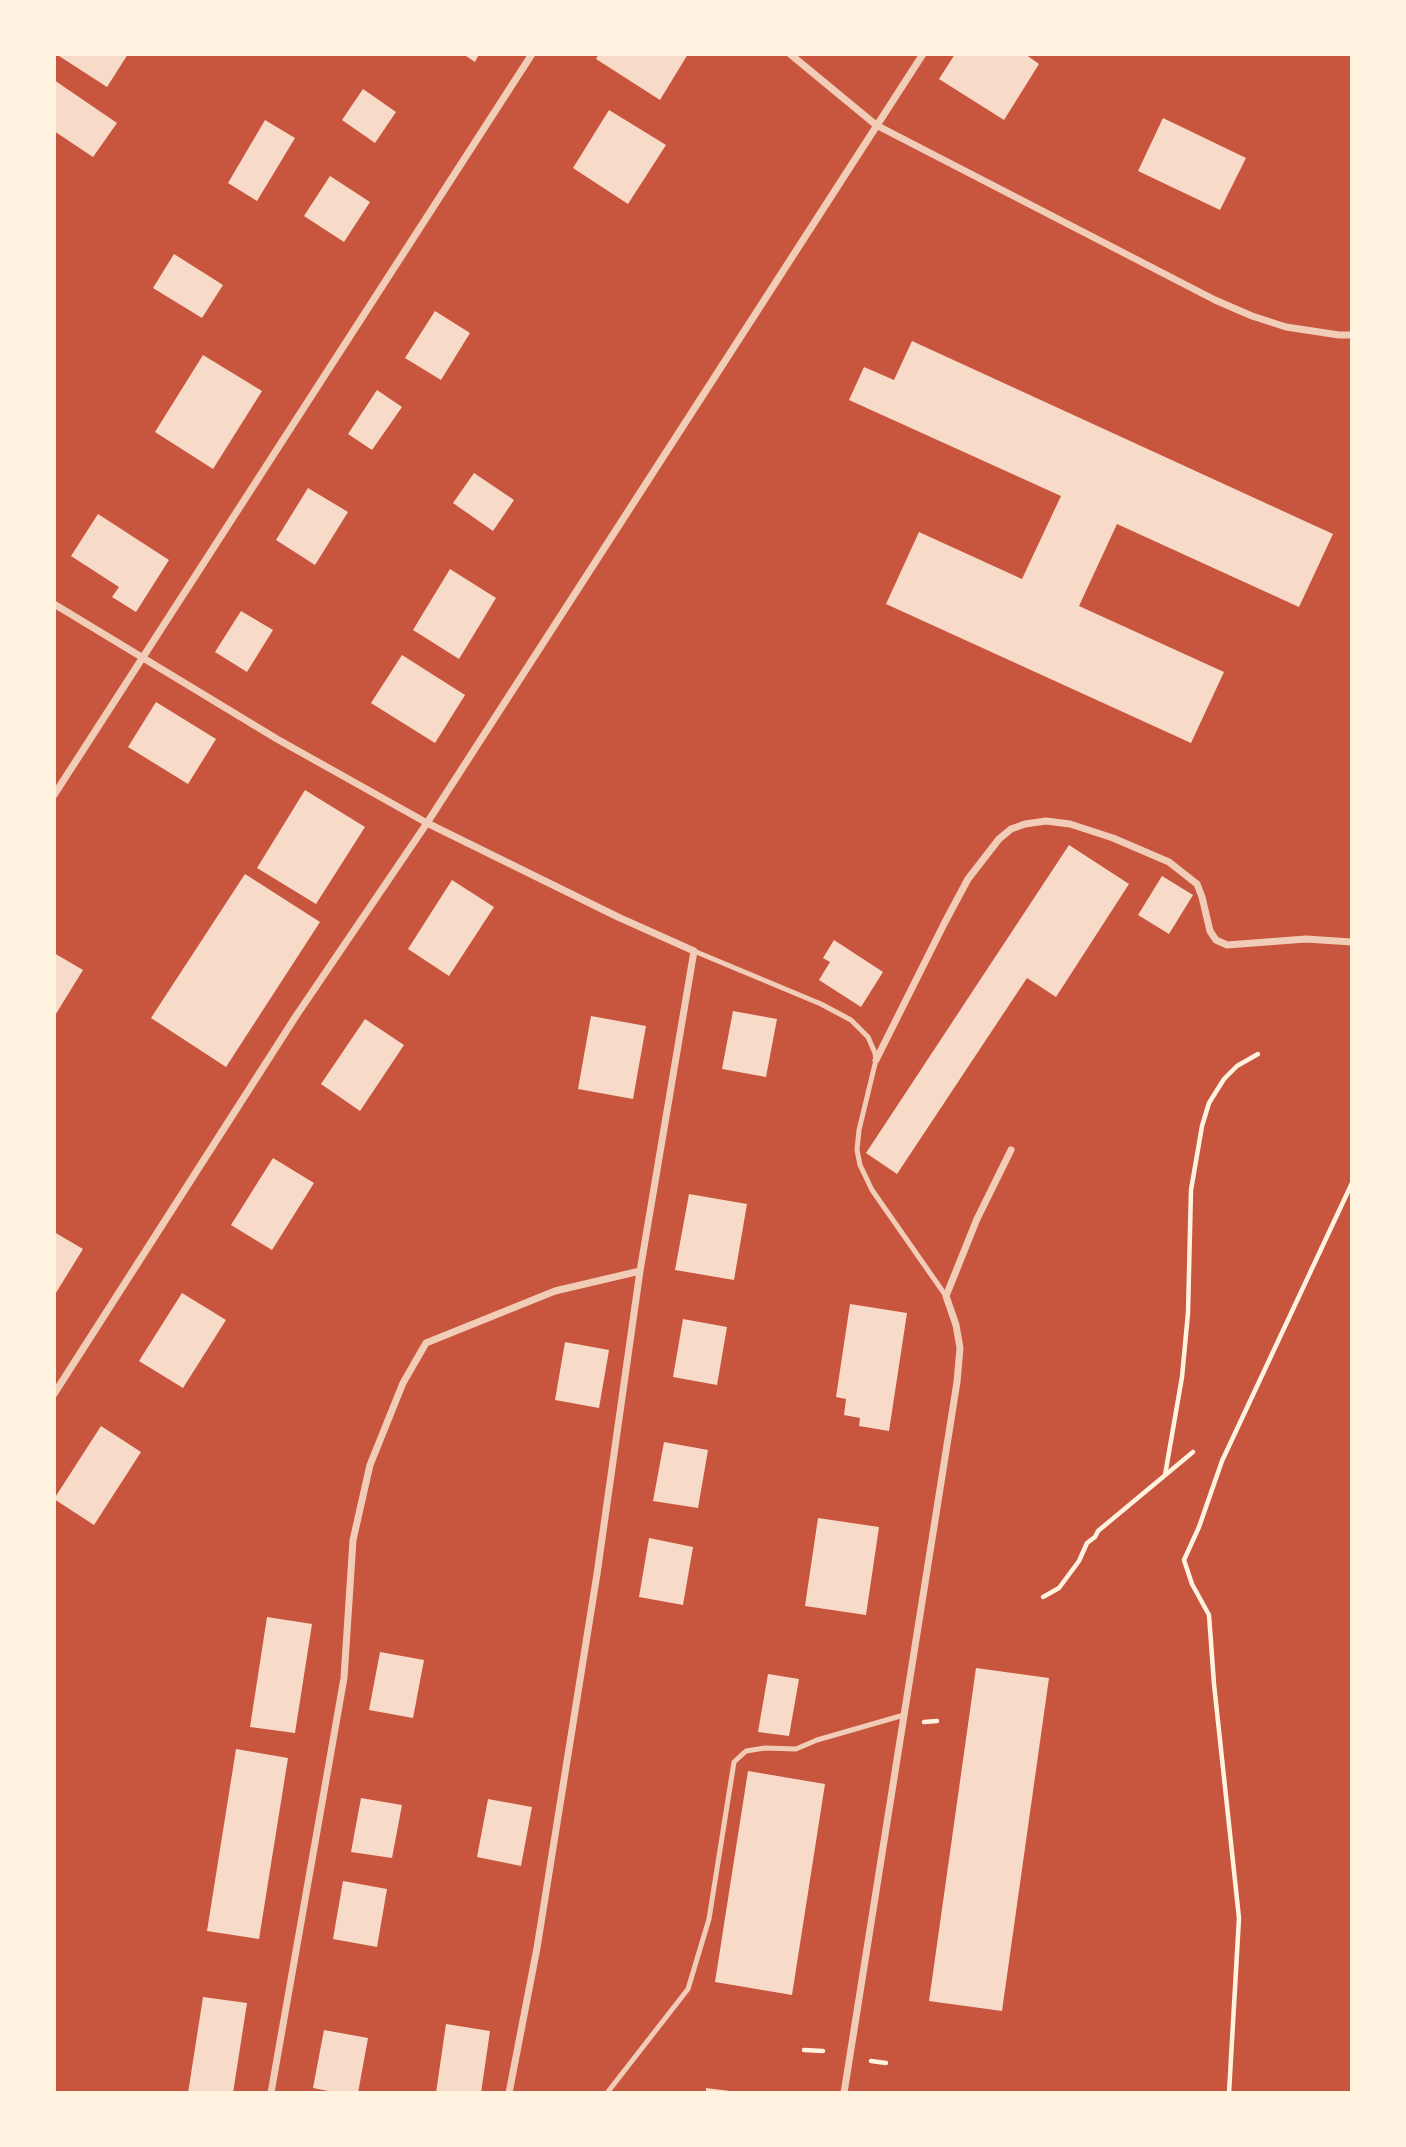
<!DOCTYPE html>
<style>
body{margin:0}
#map{position:relative;width:1406px;height:2147px;overflow:hidden;background:#c8553d;font-family:Barlow,sans-serif}
canvas{display:block}
.frame{position:absolute;inset:0;border:56px solid #fff3e0;pointer-events:none}
</style>
<div id="map">
<canvas width="1406" height="2147"></canvas>
<div class="frame"></div>
</div>
<script>
const c = document.querySelector('canvas').getContext('2d');
c.lineJoin = 'round';
function paint(path, color) { c.fillStyle = color; c.fill(path, 'evenodd'); }
const toPath = rows => new Path2D(rows.map(r => 'M' + r).join(''));
function trace(path, color, width, dash) { c.strokeStyle = color; c.lineWidth = width; c.lineCap = dash ? 'butt' : 'round'; c.setLineDash(dash || []); c.stroke(path); }
const building = toPath([
 [56,54,128,54,107,87],
 [463,54,479,54,475,62],
 [599,54,688,54,660,100,596,59],
 [955,54,1025,54,1039,64,1004,120,939,79],
 [54,80,117,123,93,157,54,131],
 [363,89,396,112,375,143,342,120],
 [609,110,666,145,628,204,573,168],
 [1163,118,1246,158,1220,210,1138,171],
 [265,120,295,138,257,201,228,183],
 [330,176,370,202,344,242,304,216],
 [174,254,223,285,202,318,153,288],
 [435,311,470,333,441,380,405,358],
 [912,341,1333,534,1299,607,1117,524,1079,606,1224,672,1191,743,886,604,919,532,1022,579,1061,496,849,400,864,367,894,380],
 [203,355,262,391,213,469,155,432],
 [377,390,402,407,372,450,348,434],
 [474,473,514,500,493,531,453,503],
 [308,488,348,512,315,565,276,540],
 [98,514,169,560,136,612,112,597,119,587,71,556],
 [450,569,496,598,459,659,413,630],
 [241,611,273,630,247,672,215,652],
 [402,655,465,695,435,743,371,703],
 [156,702,216,739,188,784,128,747],
 [305,790,365,827,316,904,257,868],
 [1069,845,1129,884,1056,997,1027,978,897,1174,866,1153],
 [245,874,320,922,226,1067,151,1018],
 [1162,876,1193,895,1169,934,1138,915],
 [452,880,494,907,449,976,408,949],
 [834,940,883,972,861,1007,819,980,830,962,823,958],
 [54,953,83,970,54,1017],
 [733,1011,777,1019,766,1077,722,1069],
 [591,1016,646,1026,633,1099,578,1089],
 [365,1019,404,1045,360,1111,321,1084],
 [273,1158,314,1183,272,1250,231,1225],
 [689,1194,747,1204,734,1280,675,1270],
 [54,1232,83,1249,54,1296],
 [182,1293,226,1320,183,1388,139,1361],
 [850,1304,907,1313,889,1431,859,1426,860,1418,844,1415,846,1399,836,1397],
 [683,1319,727,1327,717,1385,673,1377],
 [565,1342,609,1350,599,1408,555,1400],
 [101,1426,141,1452,94,1525,54,1499],
 [664,1442,708,1450,698,1508,653,1501],
 [818,1518,879,1527,866,1615,805,1606],
 [649,1538,693,1547,683,1605,639,1597],
 [267,1617,312,1624,295,1733,250,1727],
 [380,1652,424,1660,413,1718,369,1710],
 [976,1668,1049,1678,1002,2011,929,2001],
 [768,1674,799,1679,789,1736,758,1732],
 [236,1749,288,1758,259,1939,207,1931],
 [748,1771,825,1784,792,1995,715,1982],
 [361,1798,402,1805,392,1858,351,1852],
 [488,1799,532,1807,521,1866,477,1857],
 [343,1881,387,1889,377,1947,333,1939],
 [203,1997,247,2003,233,2093,188,2093],
 [446,2024,490,2031,481,2093,436,2093],
 [324,2030,368,2038,358,2093,339,2093,313,2088],
 [706,2088,730,2091,730,2093,706,2093]
]);
const path = toPath([
 [1165,1475,1182,1377,1188,1313,1191,1190,1202,1126,1209,1103,1224,1079,1237,1066,1258,1054],
 [1043,1597,1059,1588,1079,1561,1087,1543,1095,1537,1098,1531,1193,1452],
 [924,1722,937,1721],
 [804,2050,823,2051],
 [871,2061,886,2063],
 [1229,2093,1239,1918,1214,1684,1209,1615,1192,1584,1184,1560,1199,1527,1222,1461,1352,1183]
]);
const service = toPath([
 [694,951,821,1004,851,1020,868,1037,875,1053,876,1060,859,1130,857,1150,860,1165,872,1190,946,1296],
 [607,2093,688,1989,709,1919,734,1762,746,1751,765,1748,796,1749,817,1740,904,1715]
]);
const minor = toPath([
 [790,54,876,125,1215,300,1252,316,1286,327,1339,335,1352,335],
 [54,604,277,739,427,823,618,917,694,951,640,1271,597,1574,537,1948,509,2093],
 [54,795,532,54],
 [876,1060,945,922,968,879,999,839,1011,829,1025,824,1046,821,1070,824,1113,838,1169,862,1197,884,1202,897,1210,931,1216,940,1227,945,1306,939,1352,942],
 [54,1394,296,1016,427,823,923,54],
 [271,2093,344,1678,353,1540,370,1465,403,1383,426,1343,555,1291,640,1271],
 [844,2093,957,1382,960,1348,956,1325,946,1296,977,1219,1011,1150]
]);
paint(building, '#f7dbc8');
trace(path, '#fff3e0', 4.5);
trace(service, '#f1ccb7', 5);
trace(minor, '#f1ccb7', 7);
</script>
